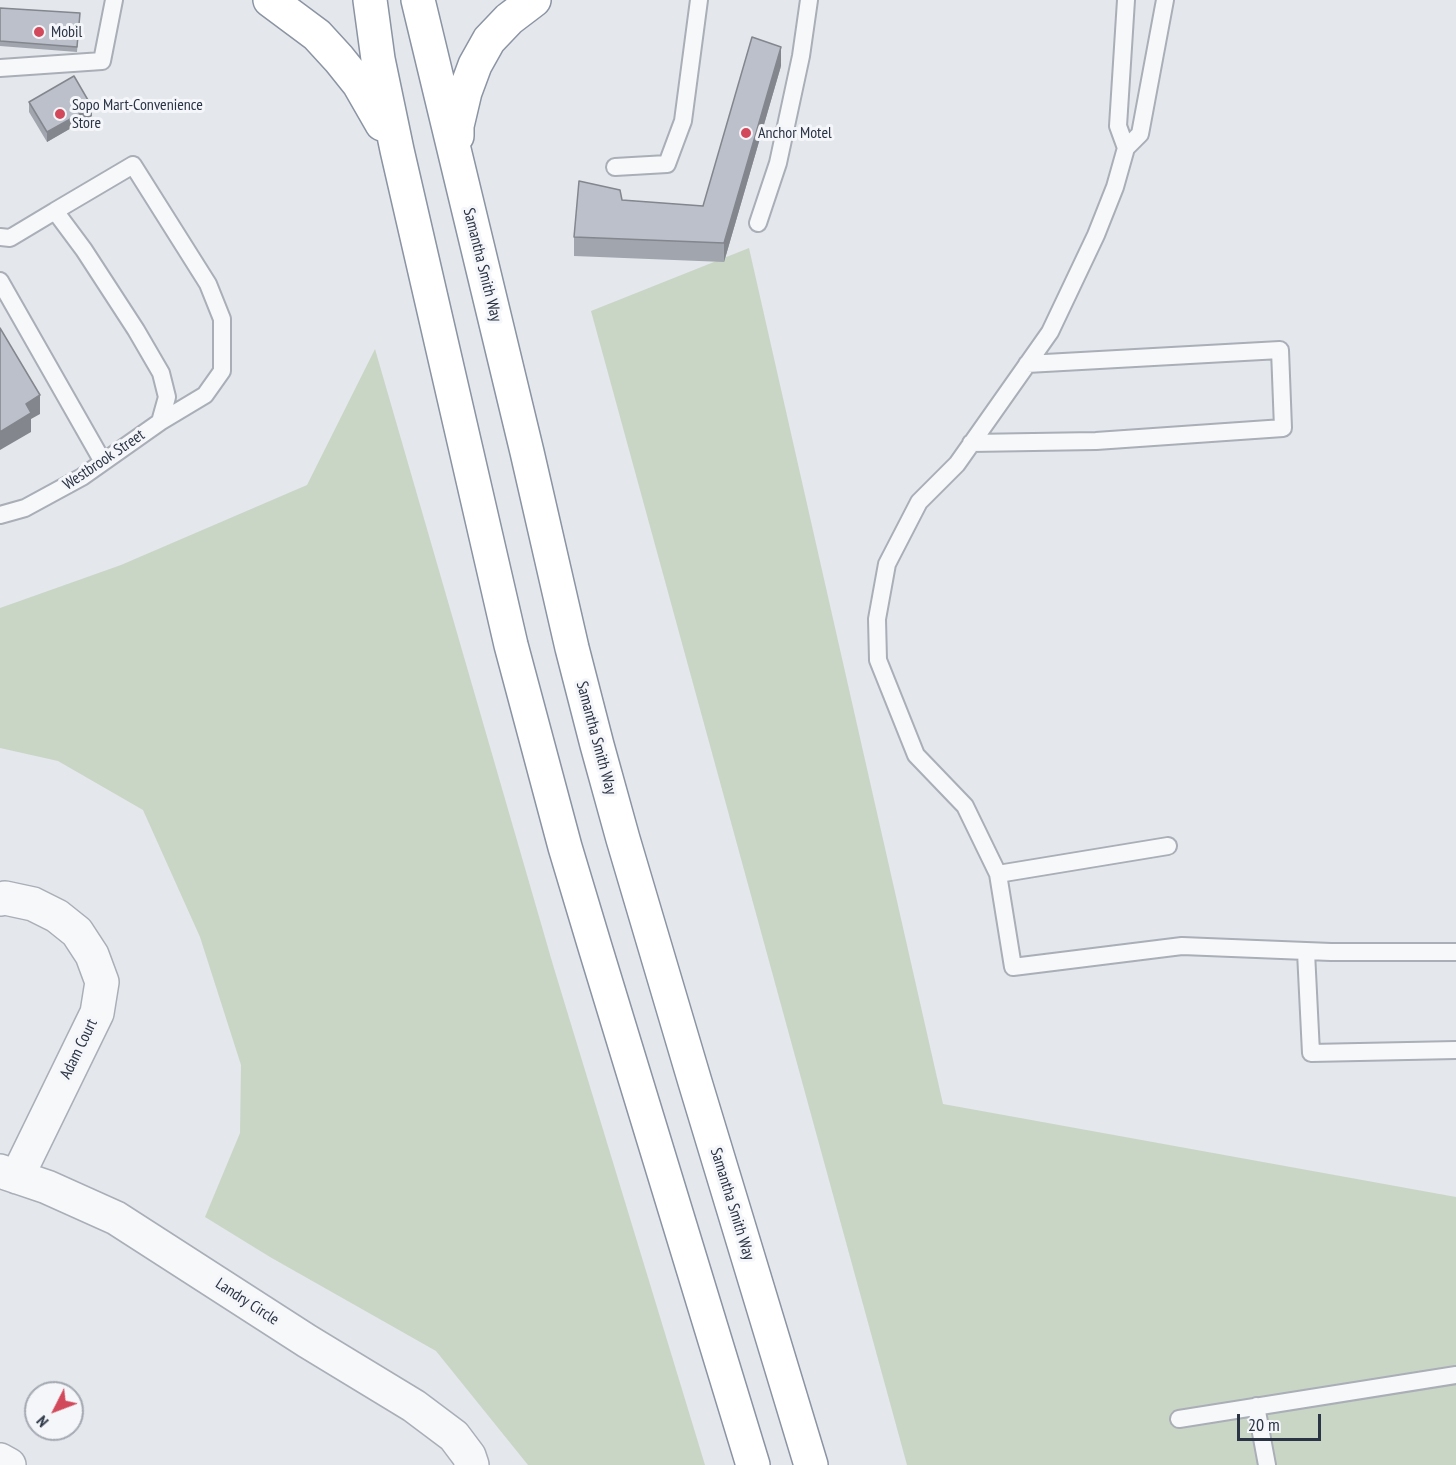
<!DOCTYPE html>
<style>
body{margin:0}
#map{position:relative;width:1456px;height:1465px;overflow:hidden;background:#e4e7ec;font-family:"PT Sans Narrow",sans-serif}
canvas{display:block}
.north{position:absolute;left:24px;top:1381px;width:60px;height:60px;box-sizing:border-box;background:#f4f6f9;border:2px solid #a4a8b1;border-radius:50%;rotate:228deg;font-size:16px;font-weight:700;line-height:24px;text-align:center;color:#2b3445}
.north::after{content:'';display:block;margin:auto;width:21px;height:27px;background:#d1495b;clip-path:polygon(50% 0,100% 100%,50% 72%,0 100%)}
.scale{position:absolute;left:1237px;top:1414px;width:84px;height:27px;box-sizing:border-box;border:3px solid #2b3445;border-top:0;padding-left:8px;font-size:18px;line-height:21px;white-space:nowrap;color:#2b3445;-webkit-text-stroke:4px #f4f6f9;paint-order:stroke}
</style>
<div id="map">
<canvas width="1456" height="1465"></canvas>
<div class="north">N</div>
<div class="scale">20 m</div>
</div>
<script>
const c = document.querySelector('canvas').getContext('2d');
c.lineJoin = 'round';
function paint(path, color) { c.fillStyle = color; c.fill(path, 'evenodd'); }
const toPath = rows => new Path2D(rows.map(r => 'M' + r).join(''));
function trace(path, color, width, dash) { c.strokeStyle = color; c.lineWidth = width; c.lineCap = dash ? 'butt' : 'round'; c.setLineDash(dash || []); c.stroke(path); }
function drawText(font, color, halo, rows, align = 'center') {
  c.font = font + ' "PT Sans Narrow",sans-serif'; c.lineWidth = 6; c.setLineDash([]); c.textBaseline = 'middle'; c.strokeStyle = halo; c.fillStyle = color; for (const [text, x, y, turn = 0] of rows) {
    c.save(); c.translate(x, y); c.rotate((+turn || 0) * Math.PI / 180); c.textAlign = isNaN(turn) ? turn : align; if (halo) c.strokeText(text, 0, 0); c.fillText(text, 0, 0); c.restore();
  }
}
const green = toPath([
 [749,248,943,1104,1456,1197,1456,1465,907,1465,591,311],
 [375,349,553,965,705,1465,528,1465,436,1351,270,1257,205,1217,240,1133,241,1065,200,937,143,810,58,761,0,748,0,608,121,565,307,485]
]);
const service = toPath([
 [1165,0,1140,134,1126,148,1115,187,1096,235,1050,332,957,464,919,502,887,564,877,619,878,660,916,755,965,806,998,874,1013,967,1182,946,1331,952,1456,952],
 [0,68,102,61,114,0],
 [1126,148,1118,126,1126,0],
 [615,167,667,164,683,121,699,0],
 [55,211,133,165,208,284,222,319,222,371,205,395,160,422],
 [758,223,778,163,801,56,809,0],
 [0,237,10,238,55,211,84,250,136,330,161,373,167,397,160,422,82,477,25,508,0,515],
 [0,281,103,462],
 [971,443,1096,441,1283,428,1280,350,1027,364],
 [998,874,1168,846],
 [1306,952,1311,1053,1456,1050],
 [1256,1406,1267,1465],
 [1179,1419,1456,1375]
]);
const minor = toPath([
 [0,899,5,898,33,904,57,916,77,932,92,955,102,982,97,1013,17,1177],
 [0,1171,47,1187,116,1218,307,1341,414,1406,454,1436,469,1456,472,1465],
 [0,1460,9,1465]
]);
const motorway = toPath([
 [270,0,317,35,339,59,359,84,382,124],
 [370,0,378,59,397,150,511,645,565,847,595,947,753,1465],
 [418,0,527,452,572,648,597,745,623,839,695,1082,811,1465],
 [457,136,457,126,465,92,475,65,489,40,509,19,534,0]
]);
const wall = toPath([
 [0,8,80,13,77,52,0,46],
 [781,66,724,262,574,256,574,237,622,200,703,206],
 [29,102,92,116,47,142,29,112]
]);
const shadedWall = toPath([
 [781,47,781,66,724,262,724,243],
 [92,107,92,116,47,142,47,132],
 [40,395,40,414,31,419,31,432,0,450,0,432,26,404]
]);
const building = toPath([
 [0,8,80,13,77,47,0,41,0,8],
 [752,37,781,47,724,243,574,237,579,181,620,190,622,200,703,206,752,37],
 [74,76,92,107,47,132,29,102,74,76],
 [0,328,40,395,26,404,31,413,0,432,0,328]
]);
const markers = [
 [39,32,6,"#d1495b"],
 [60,114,6,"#d1495b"],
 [746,133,6,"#d1495b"]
];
const poiNames = [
 ["Mobil",51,32],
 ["Sopo Mart-Convenience",72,105],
 ["Store",72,123],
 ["Anchor Motel",758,133]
];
const streetNames = [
 ["Samantha Smith Way",482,265,76],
 ["Westbrook Street",104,460,-34],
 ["Samantha Smith Way",596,738,75],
 ["Adam Court",79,1049,-64],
 ["Samantha Smith Way",732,1204,73],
 ["Landry Circle",247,1302,33]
];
paint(green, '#c9d6c5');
trace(service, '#a9aeb7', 20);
trace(minor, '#a9aeb7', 36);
trace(motorway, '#8b94a3', 36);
trace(service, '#f7f8fa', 16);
trace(minor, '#f7f8fa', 33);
trace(motorway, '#fff', 33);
paint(wall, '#a1a5ae');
paint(shadedWall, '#83868d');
paint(building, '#bbc0ca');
trace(building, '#83868d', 1.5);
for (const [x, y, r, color] of markers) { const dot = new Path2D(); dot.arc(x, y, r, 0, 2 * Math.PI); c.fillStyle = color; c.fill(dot); trace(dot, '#f4f6f9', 2); }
drawText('16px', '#2b3445', '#f4f6f9', poiNames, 'left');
drawText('16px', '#2b3445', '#f4f6f9', streetNames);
</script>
